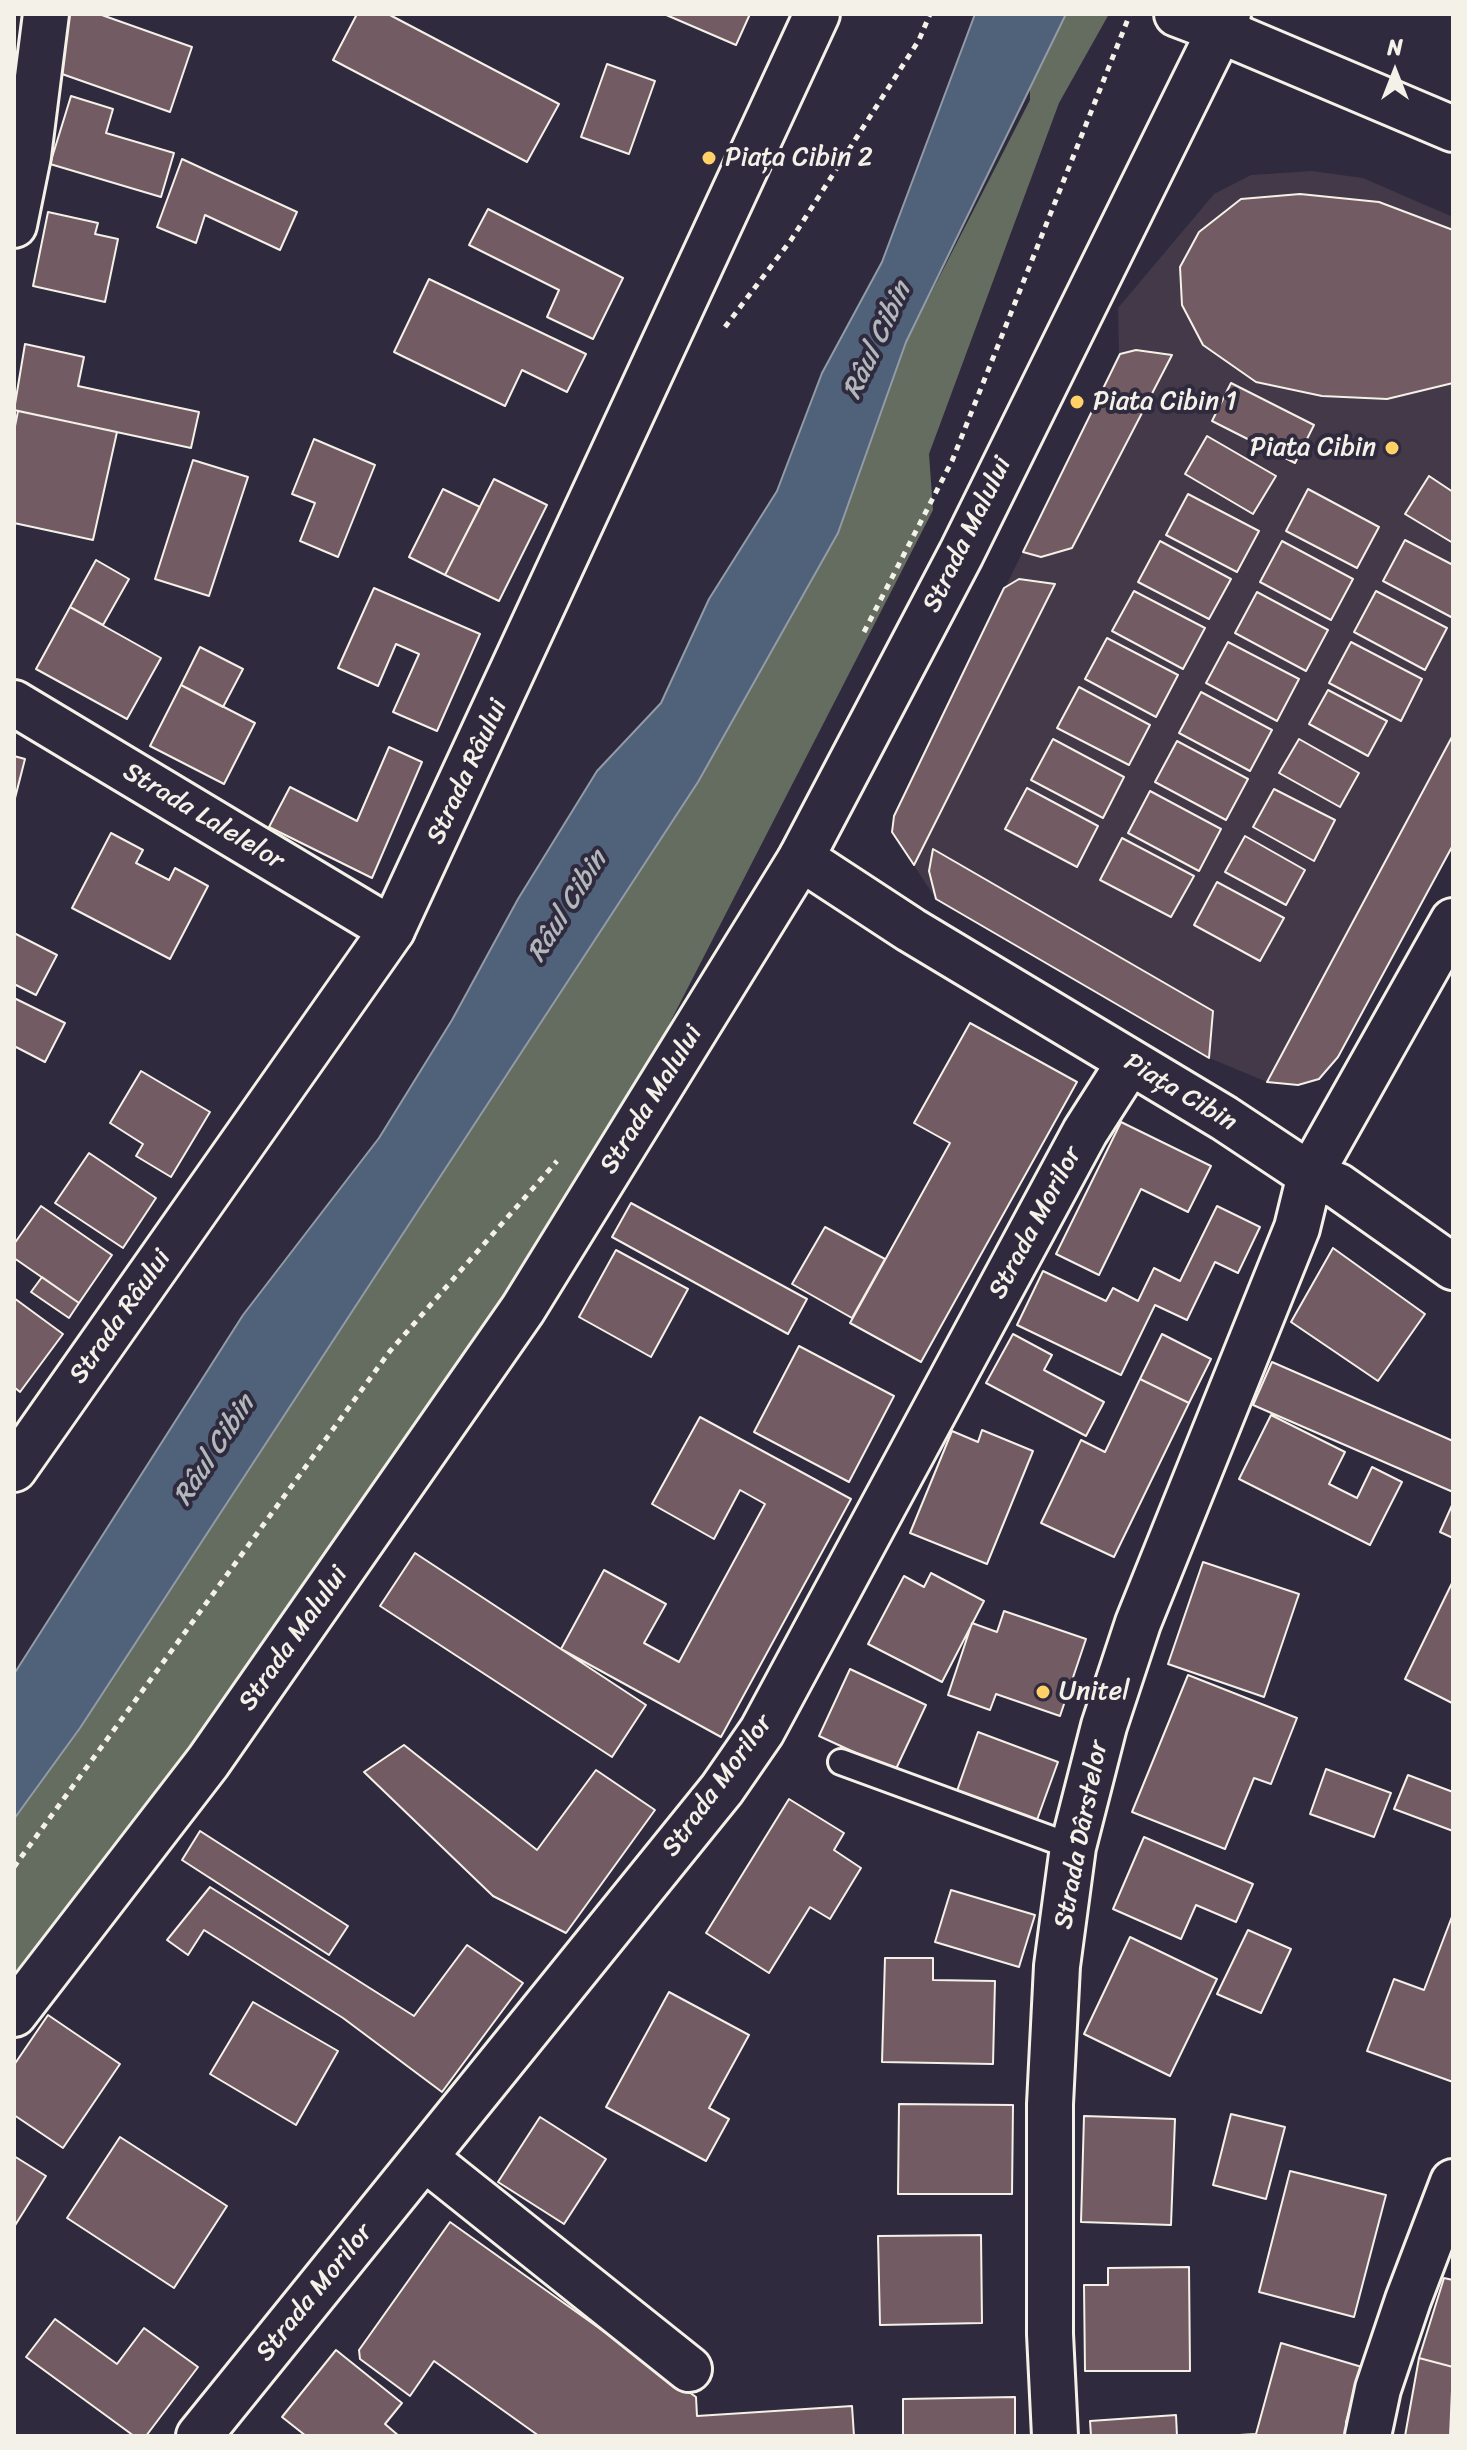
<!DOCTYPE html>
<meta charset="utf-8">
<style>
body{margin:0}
#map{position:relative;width:1467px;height:2450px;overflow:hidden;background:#2f2a3d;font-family:Sriracha,sans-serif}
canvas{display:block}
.frame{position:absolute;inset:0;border:16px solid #f4f1e8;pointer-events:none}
.north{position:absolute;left:1355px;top:32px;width:80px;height:80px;-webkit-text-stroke:6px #2f2a3d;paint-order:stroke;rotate:0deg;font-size:22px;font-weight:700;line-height:32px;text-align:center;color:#f4f1e8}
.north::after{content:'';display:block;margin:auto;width:28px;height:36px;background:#f4f1e8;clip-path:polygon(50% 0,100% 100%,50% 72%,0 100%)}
</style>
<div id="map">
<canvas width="1467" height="2450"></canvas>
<div class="frame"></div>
<div class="north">N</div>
</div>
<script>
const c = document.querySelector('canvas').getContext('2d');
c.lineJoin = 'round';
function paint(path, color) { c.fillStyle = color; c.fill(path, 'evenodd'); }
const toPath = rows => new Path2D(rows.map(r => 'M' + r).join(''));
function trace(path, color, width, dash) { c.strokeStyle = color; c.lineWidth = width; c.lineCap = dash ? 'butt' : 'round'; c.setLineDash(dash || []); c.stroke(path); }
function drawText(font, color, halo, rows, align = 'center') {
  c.font = font + ' Sriracha,sans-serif'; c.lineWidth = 8; c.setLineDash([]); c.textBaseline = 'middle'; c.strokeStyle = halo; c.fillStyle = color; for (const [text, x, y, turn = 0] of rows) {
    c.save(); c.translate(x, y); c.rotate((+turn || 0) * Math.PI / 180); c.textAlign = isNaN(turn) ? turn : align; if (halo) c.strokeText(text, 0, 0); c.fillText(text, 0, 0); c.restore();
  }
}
const built = toPath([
 [1312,171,1363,178,1453,217,1453,845,1338,1057,1319,1079,1298,1085,1267,1082,1209,1058,936,899,892,832,894,816,1119,354,1118,308,1214,194,1251,175]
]);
const green = toPath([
 [1029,14,1109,14,1059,103,929,454,933,510,523,1309,14,2014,14,1819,80,1728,698,782,838,533,906,342,1030,100]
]);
const water = toPath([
 [975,14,1066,14,906,342,838,533,698,782,80,1728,14,1819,14,1674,243,1315,379,1138,452,1020,518,899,597,771,661,703,709,599,777,491,822,373,882,262,975,14]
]);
const building = toPath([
 [69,14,99,14,192,47,170,112,62,74,69,14],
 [357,14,388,14,559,104,527,162,333,60,357,14],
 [664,14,750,14,736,45,664,14],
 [607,64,655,81,629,154,581,137,607,64],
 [71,96,113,109,106,133,174,153,161,197,50,164,71,96],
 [182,159,297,212,280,250,205,215,196,243,157,227,182,159],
 [1300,194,1379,202,1453,230,1453,383,1387,399,1322,396,1256,382,1203,345,1182,305,1180,267,1199,232,1241,199,1300,194],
 [488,209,623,278,593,339,547,317,559,290,469,245,488,209],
 [48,212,98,223,95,234,118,239,105,302,33,286,48,212],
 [429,279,586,354,567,392,522,370,505,406,394,352,429,279],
 [25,344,84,357,78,386,199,412,191,448,14,410,25,344],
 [1136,350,1172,355,1072,548,1041,557,1023,552,1120,354,1136,350],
 [1231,383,1314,425,1295,463,1212,421,1231,383],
 [18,411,117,432,93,540,14,523,14,431,18,411],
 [1207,436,1276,476,1253,514,1185,474,1207,436],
 [314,439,375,465,338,557,300,541,315,503,292,494,314,439],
 [193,460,248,477,209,596,155,579,193,460],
 [1429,476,1453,492,1453,543,1405,514,1429,476],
 [494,479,547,505,499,601,445,575,494,479],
 [443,489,480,507,445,575,409,557,443,489],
 [1308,489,1379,527,1357,568,1286,531,1308,489],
 [1188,494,1259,531,1237,572,1166,535,1188,494],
 [1405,540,1453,565,1453,618,1383,581,1405,540],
 [1160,541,1231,579,1209,619,1138,582,1160,541],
 [1282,541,1353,579,1331,620,1260,582,1282,541],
 [96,560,129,579,103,625,70,607,96,560],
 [1019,579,1055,584,914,865,892,832,894,816,1004,588,1019,579],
 [374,588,480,634,437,731,393,712,419,654,396,644,378,686,338,668,374,588],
 [1134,591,1205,628,1183,669,1112,631,1134,591],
 [1376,591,1447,628,1425,670,1354,632,1376,591],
 [1257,592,1328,630,1306,671,1235,633,1257,592],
 [70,607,161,658,127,719,36,669,70,607],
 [1107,638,1178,675,1156,717,1085,679,1107,638],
 [1228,642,1299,679,1277,721,1206,683,1228,642],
 [1351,642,1422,679,1401,721,1329,683,1351,642],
 [200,647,243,669,223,707,181,685,200,647],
 [181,685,255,723,224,784,150,746,181,685],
 [1079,687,1150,725,1129,765,1057,728,1079,687],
 [1328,690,1387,721,1368,756,1309,724,1328,690],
 [1201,692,1272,730,1250,771,1179,733,1201,692],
 [1453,735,1453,845,1338,1057,1319,1079,1298,1085,1267,1082,1453,735],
 [1053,739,1124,777,1103,818,1031,780,1053,739],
 [1299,739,1359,773,1340,807,1279,773,1299,739],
 [1177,741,1248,779,1226,820,1155,782,1177,741],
 [389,747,422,762,372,878,269,827,290,787,357,821,389,747],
 [14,756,25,759,14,802,14,756],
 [1027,788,1098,826,1077,867,1005,829,1027,788],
 [1274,789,1335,820,1314,861,1253,827,1274,789],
 [1150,791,1221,829,1199,871,1128,833,1150,791],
 [111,833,143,850,136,863,169,880,175,868,208,886,170,959,72,908,111,833],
 [1245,836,1305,870,1286,905,1225,872,1245,836],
 [1122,838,1194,876,1171,917,1100,880,1122,838],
 [933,849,1213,1011,1209,1058,936,899,929,871,933,849],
 [1217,882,1284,918,1260,961,1194,925,1217,882],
 [14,933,57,955,36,995,14,984,14,933],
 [14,998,65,1023,45,1062,14,1046,14,998],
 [970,1023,1077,1082,921,1362,850,1323,950,1143,914,1123,970,1023],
 [141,1071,210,1112,171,1177,136,1156,143,1144,110,1123,141,1071],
 [1121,1122,1211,1166,1188,1212,1141,1189,1099,1275,1056,1254,1121,1122],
 [89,1153,156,1198,123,1248,55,1203,89,1153],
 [631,1203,807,1299,788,1334,612,1237,631,1203],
 [41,1206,112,1255,79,1303,14,1258,14,1244,41,1206],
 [1217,1206,1260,1227,1238,1273,1215,1262,1187,1320,1155,1305,1121,1375,1017,1325,1043,1271,1106,1301,1113,1288,1138,1301,1154,1268,1180,1281,1217,1206],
 [825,1227,885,1259,852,1318,792,1284,825,1227],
 [1333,1248,1425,1314,1378,1381,1291,1322,1333,1248],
 [616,1250,688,1289,651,1357,579,1317,616,1250],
 [42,1277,79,1303,69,1318,31,1292,42,1277],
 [14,1298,63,1334,20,1392,14,1387,14,1298],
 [1013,1334,1052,1355,1044,1370,1104,1402,1086,1436,986,1383,1013,1334],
 [1162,1334,1211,1359,1189,1403,1140,1379,1162,1334],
 [799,1346,894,1396,849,1482,754,1432,799,1346],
 [1272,1362,1453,1441,1453,1492,1253,1405,1272,1362],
 [1140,1379,1189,1403,1114,1557,1041,1523,1081,1440,1105,1452,1140,1379],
 [1271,1415,1345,1452,1329,1484,1357,1498,1372,1467,1402,1482,1370,1545,1239,1479,1271,1415],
 [700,1417,851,1499,721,1737,561,1649,604,1570,666,1604,644,1643,679,1662,765,1504,740,1490,714,1539,652,1504,700,1417],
 [982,1430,1033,1451,987,1564,910,1533,952,1431,978,1442,982,1430],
 [1453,1503,1453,1538,1440,1532,1453,1503],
 [415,1553,646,1705,612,1757,380,1606,415,1553],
 [1203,1562,1299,1594,1264,1697,1168,1664,1203,1562],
 [931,1573,984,1601,942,1682,868,1644,904,1576,924,1587,931,1573],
 [1453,1581,1453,1701,1452,1703,1405,1679,1453,1581],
 [1004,1611,1086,1639,1060,1716,996,1694,990,1710,948,1695,972,1623,997,1632,1004,1611],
 [850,1669,926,1705,895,1771,819,1736,850,1669],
 [1188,1675,1297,1718,1271,1784,1254,1778,1225,1849,1132,1812,1188,1675],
 [978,1732,1058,1762,1033,1831,953,1802,978,1732],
 [404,1745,537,1850,596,1770,655,1810,566,1933,493,1896,364,1772,404,1745],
 [1326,1769,1391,1793,1374,1837,1310,1814,1326,1769],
 [1408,1775,1453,1792,1453,1831,1394,1809,1408,1775],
 [789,1799,844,1833,834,1850,861,1868,830,1919,810,1907,769,1973,706,1933,789,1799],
 [200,1831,348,1926,329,1955,182,1860,200,1831],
 [1144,1837,1253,1884,1236,1922,1196,1905,1181,1939,1113,1909,1144,1837],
 [210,1887,414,2016,467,1945,523,1983,442,2092,343,2018,204,1930,188,1955,167,1940,210,1887],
 [951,1890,1035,1915,1019,1967,935,1942,951,1890],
 [1453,1914,1453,2082,1367,2051,1394,1979,1424,1990,1453,1914],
 [1248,1930,1291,1949,1261,2013,1217,1994,1248,1930],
 [1130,1937,1217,1979,1170,2076,1084,2034,1130,1937],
 [885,1958,933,1958,933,1980,995,1981,993,2064,882,2062,885,1958],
 [669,1992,749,2035,709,2108,729,2119,706,2161,606,2107,669,1992],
 [253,2002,338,2051,296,2125,210,2074,253,2002],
 [48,2015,120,2064,63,2148,14,2115,14,2065,48,2015],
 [899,2104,1013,2105,1012,2194,898,2194,899,2104],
 [1231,2114,1285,2127,1266,2199,1213,2185,1231,2114],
 [1084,2116,1175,2119,1171,2225,1081,2222,1084,2116],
 [540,2117,606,2159,564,2224,498,2182,540,2117],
 [120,2137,227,2206,174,2288,67,2218,120,2137],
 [14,2156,46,2176,14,2227,14,2156],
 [1290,2171,1386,2195,1354,2317,1259,2292,1290,2171],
 [450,2222,696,2397,697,2416,852,2406,854,2436,539,2436,434,2361,410,2396,360,2359,359,2350,450,2222],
 [981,2235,982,2323,880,2325,878,2236,981,2235],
 [1189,2267,1190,2371,1085,2371,1084,2285,1108,2285,1108,2268,1189,2267],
 [1444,2278,1453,2280,1453,2367,1419,2358,1444,2278],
 [55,2319,117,2364,144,2328,198,2367,146,2436,134,2436,26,2357,55,2319],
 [1281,2343,1362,2367,1346,2422,1347,2436,1223,2436,1256,2434,1281,2343],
 [336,2350,402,2403,385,2424,399,2436,306,2436,282,2417,336,2350],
 [1419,2358,1453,2367,1450,2436,1405,2436,1419,2358],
 [1015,2397,1015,2436,903,2436,903,2399,1015,2397],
 [1176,2415,1177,2436,1091,2436,1090,2421,1176,2415]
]);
const path = toPath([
 [725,327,791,240,919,40,930,14],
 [864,632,952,461,1130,14],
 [14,1867,390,1351,557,1161]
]);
const lane = toPath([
 [841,1762,1073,1847]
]);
const street = toPath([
 [14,225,28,156,46,14],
 [14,703,392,930],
 [426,2159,689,2369],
 [1055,2436,1050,2334,1050,2104,1057,1966,1073,1847,1104,1726,1138,1623,1297,1228,1310,1175],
 [1368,2436,1378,2389,1408,2300,1453,2182]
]);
const secondary = toPath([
 [1219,30,1453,129],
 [801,858,911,930,1224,1118,1310,1175,1338,1186,1453,1267],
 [1310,1175,1453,921],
 [199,2436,722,1789,762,1731,1085,1132,1129,1063]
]);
const primary = toPath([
 [1177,14,1219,30],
 [14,1469,392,930,817,14],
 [14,2014,208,1762,523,1309,801,858,961,554,1228,14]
]);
const markers = [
 [709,158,8,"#ffd166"],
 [1077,402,8,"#ffd166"],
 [1392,448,8,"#ffd166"],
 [1043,1692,8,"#ffd166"]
];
const poiNames = [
 ["Piața Cibin 2",725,158],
 ["Piata Cibin 1",1093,402],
 ["Piata Cibin",1376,448,"right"],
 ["Unitel",1059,1692]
];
const streetNames = [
 ["Strada Malului",968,535,-64],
 ["Strada Râului",468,772,-65],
 ["Strada Lalelelor",203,817,31],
 ["Piața Cibin",1180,1093,31],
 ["Strada Malului",652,1100,-58],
 ["Strada Morilor",1036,1223,-62],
 ["Strada Râului",121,1317,-55],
 ["Strada Malului",294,1639,-55],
 ["Strada Morilor",718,1786,-54],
 ["Strada Dârstelor",1082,1835,-79],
 ["Strada Morilor",315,2293,-51]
];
const waterNames = [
 ["Râul Cibin",878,341,-65],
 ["Râul Cibin",568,907,-58],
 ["Râul Cibin",215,1451,-57]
];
paint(built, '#433948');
paint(green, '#656c60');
paint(water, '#50617a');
trace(water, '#929ba6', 2);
paint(building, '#735b63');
trace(building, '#f4f1e8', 2);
trace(lane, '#f4f1e8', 30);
trace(street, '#f4f1e8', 50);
trace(secondary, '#f4f1e8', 50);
trace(primary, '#f4f1e8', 50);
trace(path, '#f4f1e8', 5, [6, 6]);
trace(lane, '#2f2a3d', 24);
trace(street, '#2f2a3d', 44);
trace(secondary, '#2f2a3d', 44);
trace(primary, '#2f2a3d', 44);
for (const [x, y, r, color] of markers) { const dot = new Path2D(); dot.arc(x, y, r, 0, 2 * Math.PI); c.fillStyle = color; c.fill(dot); trace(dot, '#2f2a3d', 3); }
drawText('26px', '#f4f1e8', '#2f2a3d', poiNames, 'left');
drawText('26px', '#f4f1e8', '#2f2a3d', streetNames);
drawText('italic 28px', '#b2b7bc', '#2f2a3d', waterNames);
</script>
